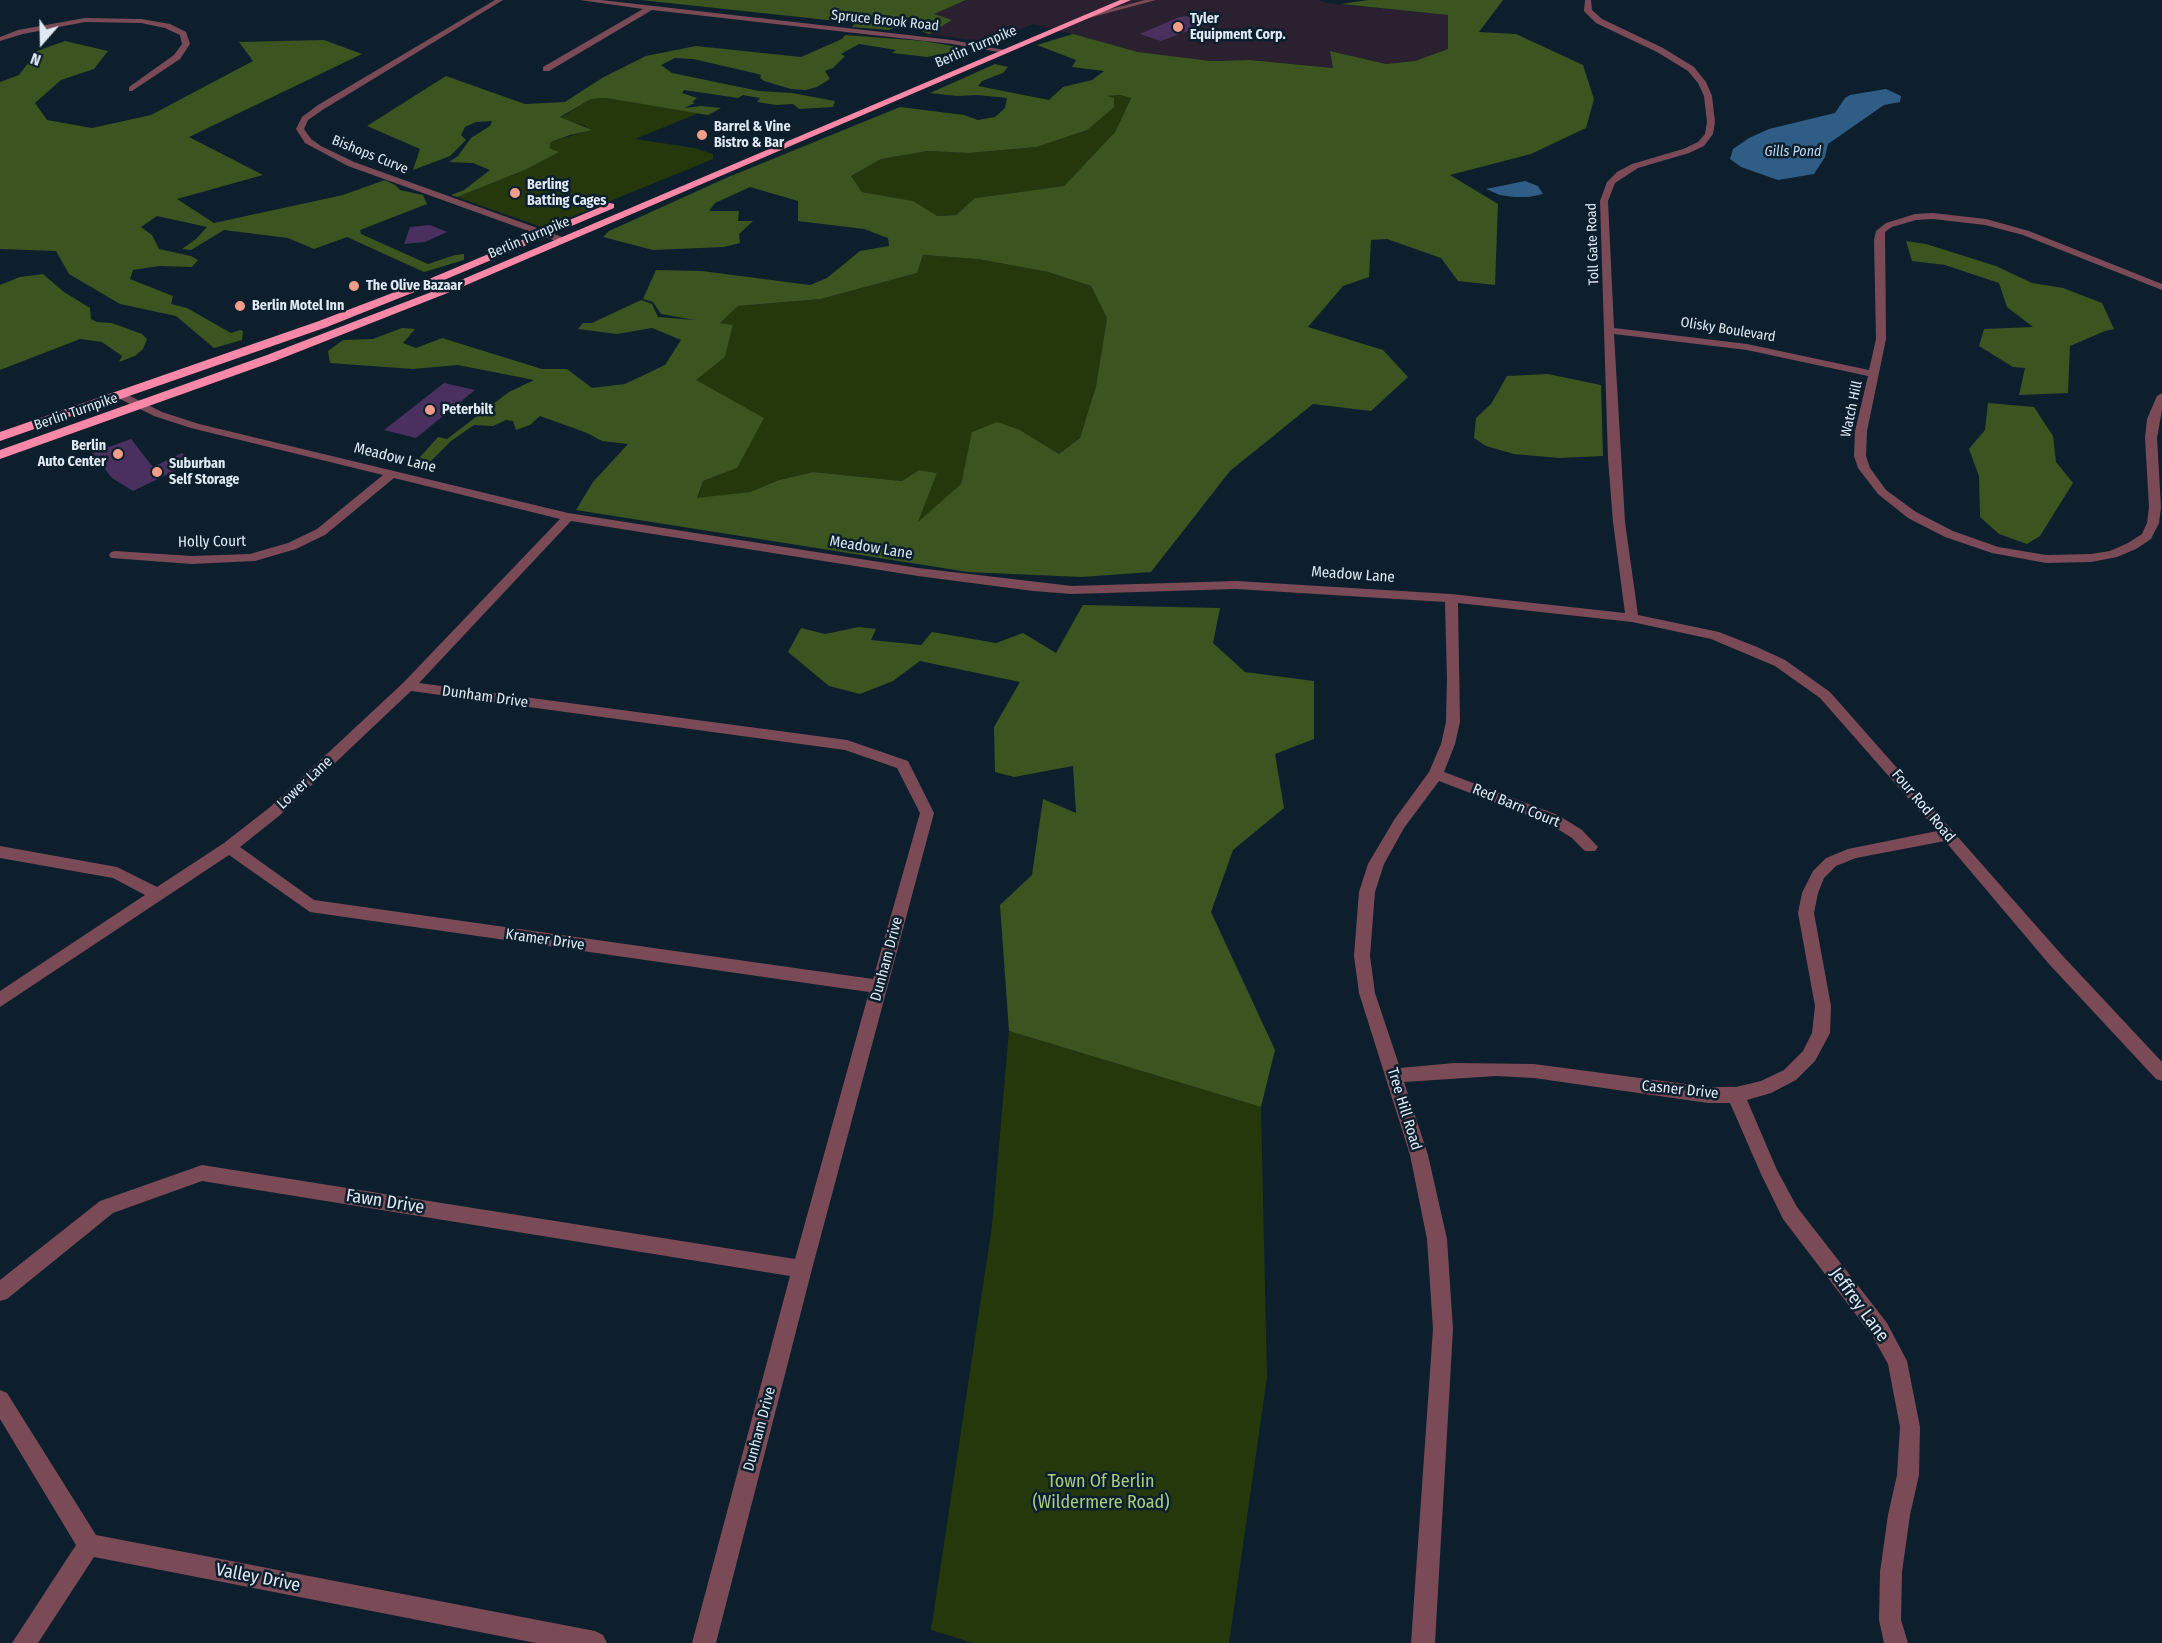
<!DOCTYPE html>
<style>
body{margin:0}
#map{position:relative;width:2162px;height:1643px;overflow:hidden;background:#0d1f2d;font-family:"Fira Sans Condensed",sans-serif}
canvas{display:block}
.north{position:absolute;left:12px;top:12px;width:60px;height:60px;-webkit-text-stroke:4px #0d1f2d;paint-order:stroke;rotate:200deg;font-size:16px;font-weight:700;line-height:24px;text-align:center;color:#dee9f3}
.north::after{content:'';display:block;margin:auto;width:21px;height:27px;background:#dee9f3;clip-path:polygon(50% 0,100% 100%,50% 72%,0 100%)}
</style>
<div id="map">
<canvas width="2162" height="1643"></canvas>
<div class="north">N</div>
</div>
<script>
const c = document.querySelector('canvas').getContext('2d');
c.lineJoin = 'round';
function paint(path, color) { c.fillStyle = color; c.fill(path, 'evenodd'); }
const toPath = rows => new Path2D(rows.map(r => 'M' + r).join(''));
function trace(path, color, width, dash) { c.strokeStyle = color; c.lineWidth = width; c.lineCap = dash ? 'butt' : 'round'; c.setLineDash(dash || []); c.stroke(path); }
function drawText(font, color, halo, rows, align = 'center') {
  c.font = font + ' "Fira Sans Condensed",sans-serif'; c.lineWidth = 5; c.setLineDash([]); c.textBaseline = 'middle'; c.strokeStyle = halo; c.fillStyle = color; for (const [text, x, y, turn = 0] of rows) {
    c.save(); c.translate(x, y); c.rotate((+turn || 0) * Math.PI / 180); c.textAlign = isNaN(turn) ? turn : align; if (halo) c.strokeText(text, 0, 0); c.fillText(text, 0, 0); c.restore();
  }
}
const commercial = toPath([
 [967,0,1319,0,1326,3,1449,15,1448,49,1415,61,1386,64,1330,51,1334,68,1250,60,1211,61,1138,52,1034,24,995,39,980,41,929,34,951,21,933,14]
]);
const green = toPath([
 [1121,95,1131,97,1115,132,1064,186,975,198,956,215,936,216,912,201,862,192,851,176,881,159,928,151,969,153,1037,147,1087,130,1104,96],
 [606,98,699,113,635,139,694,148,713,154,713,159,544,228,457,197,525,170,558,152,548,148,551,142,590,130,585,126,560,118,591,99],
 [923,255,978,259,1048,272,1091,286,1107,318,1096,386,1080,438,1059,454,1020,430,973,432,961,484,917,524,937,473,919,470,902,481,813,472,779,480,750,492,697,499,703,481,737,468,695,380,725,357,733,325,719,323,738,306,821,299,917,273],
 [1009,1031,1261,1107,1267,1377,1229,1643,973,1643,931,1630,992,1226]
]);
const forest = toPath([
 [641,0,966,0,934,14,952,20,929,34,923,32,923,29,928,24,923,21,908,20,889,30,852,27,855,23],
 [1368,0,1503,0,1479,32,1516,34,1583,65,1594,99,1586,128,1531,154,1450,175,1498,204,1495,285,1458,281,1441,258,1387,239,1371,240,1369,277,1343,286,1308,327,1383,350,1408,377,1371,411,1313,404,1230,471,1151,572,1081,577,968,572,576,510,593,482,628,444,602,441,587,433,540,416,530,425,516,430,513,421,506,420,493,426,474,425,451,441,425,467,412,466,438,437,447,439,509,392,534,380,458,365,413,369,330,363,328,351,343,340,373,339,402,328,415,329,403,343,416,348,442,338,542,369,567,369,592,388,625,384,665,365,681,340,652,328,617,334,578,329,583,323,592,323,641,300,652,304,658,317,695,320,661,314,653,302,643,299,656,270,702,271,810,285,827,278,860,251,889,246,888,238,864,229,798,221,798,201,750,187,715,203,709,211,739,211,738,221,753,221,739,234,740,243,724,247,653,250,603,237,609,231,726,178,900,107,964,115,978,120,995,117,1005,108,1007,98,978,95,957,96,930,93,995,64,1008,67,1003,73,982,81,978,86,1049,100,1063,87,1092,80,1104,71,1072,67,1076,60,1037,45,1073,34,1138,52,1211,61,1250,60,1333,68,1330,51,1386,64,1415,61,1448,49,1448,15,1341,4],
 [1121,95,1131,98,1115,132,1064,186,975,198,956,215,937,216,913,201,862,192,851,176,881,159,928,151,969,153,1037,147,1087,130,1114,107,1114,98,1107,96],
 [923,255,978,259,1048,272,1091,286,1107,318,1096,386,1080,438,1059,454,1020,430,997,422,972,432,961,484,918,522,937,473,919,470,902,481,813,472,779,480,750,492,697,498,703,481,737,468,764,418,696,380,725,357,733,325,720,323,738,306,821,299,917,273],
 [845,35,924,41,958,47,947,53,927,57,892,53,896,50,859,44,841,54,845,56,833,68,825,71,830,79,817,87,806,90,791,89,764,81,760,78,761,75,754,73,693,59,675,58,661,65,672,73,759,91,792,93,835,101,833,107,799,109,793,104,776,105,757,102,760,98,743,95,738,98,684,90,682,93,697,98,692,102,695,103,684,108,701,106,721,108,708,115,606,98,591,99,560,117,592,130,570,135,551,142,549,148,559,152,525,170,457,197,451,195,464,190,490,170,473,163,449,162,458,156,471,138,490,126,492,121,476,122,465,127,461,135,466,140,450,156,413,170,420,149,367,126,446,76,525,104,565,102,602,78,646,56,696,46,801,57,842,39],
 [324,40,362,54,189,137,263,175,177,199,214,223,343,195,385,180,395,185,400,190,423,195,427,204,360,230,361,234,428,264,455,255,464,254,464,260,424,272,347,237,314,249,288,238,224,230,191,250,182,249,196,239,207,227,157,216,141,227,152,235,159,249,191,256,198,260,192,267,159,266,133,270,130,279,173,296,171,304,187,308,231,333,240,330,243,331,242,340,214,348,176,316,120,304,69,274,56,251,0,249,0,82,19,75,37,51,65,41,108,51,94,69,61,80,35,103,47,120,92,128,151,115,253,61,239,42],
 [1906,241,1926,244,1996,266,2032,283,2063,288,2102,303,2114,329,2105,331,2070,346,2068,393,2019,395,2025,368,2013,367,1979,346,1984,329,2033,327,2007,307,1999,283,1945,265,1912,261],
 [43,274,64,292,90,308,91,319,97,322,112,323,142,334,147,339,143,349,135,356,119,362,122,356,102,342,80,339,0,370,0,285,20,277],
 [1548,374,1601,385,1603,456,1559,458,1514,454,1486,446,1474,438,1476,418,1491,404,1507,376],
 [1988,403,2034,407,2053,436,2056,462,2073,483,2040,536,2027,544,1999,534,1980,517,1979,476,1969,449,1985,430],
 [1083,605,1220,608,1213,643,1245,672,1314,681,1314,739,1275,754,1284,808,1233,850,1211,912,1275,1050,1261,1107,1009,1031,1000,905,1032,875,1043,799,1076,813,1073,766,1014,777,995,772,994,727,1020,682,920,661,893,681,860,694,829,686,788,652,801,628,825,634,859,627,876,629,871,640,921,645,932,632,996,643,1023,633,1056,653]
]);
const water = toPath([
 [1886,89,1901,96,1900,102,1884,105,1828,144,1825,157,1814,174,1778,180,1741,167,1730,159,1733,149,1749,138,1769,129,1835,113,1845,98,1850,95],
 [1525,181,1538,186,1543,194,1529,197,1514,197,1500,195,1486,189]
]);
const building = toPath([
 [1188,16,1211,22,1161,41,1140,34,1179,17],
 [430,225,447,232,425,242,404,244,410,227],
 [444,383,475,390,416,438,384,430],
 [131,439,153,467,182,453,195,461,133,491,112,478,92,453]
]);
const minor = toPath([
 [495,0,503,0,324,109,308,120,304,129,311,139,321,146,354,162,565,238,565,242,559,242,348,166,305,143,296,129,302,117,318,105,495,0],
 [580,0,601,0,952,40,1009,51,1005,53,952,44,652,10,549,71,543,71,543,67,643,9,580,0],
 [1145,0,1156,0,1085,19,1081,17,1145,0],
 [1585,0,1591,0,1592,10,1602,19,1663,48,1694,67,1706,82,1712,96,1715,122,1713,134,1704,146,1689,153,1638,168,1615,183,1608,201,1614,328,1747,344,1869,370,1876,339,1874,240,1876,231,1886,223,1915,214,1933,213,1986,219,2029,231,2162,284,2162,290,2023,235,1985,225,1933,219,1916,220,1892,227,1885,232,1886,339,1867,431,1866,456,1870,468,1886,490,1916,512,1953,531,1998,547,2046,555,2091,554,2110,551,2128,543,2142,534,2147,523,2149,507,2145,438,2147,419,2157,396,2162,393,2162,410,2157,438,2161,507,2159,523,2151,539,2136,549,2117,557,2091,562,2046,563,1992,553,1945,537,1908,518,1878,494,1858,468,1854,456,1855,431,1868,376,1747,350,1614,334,1625,522,1638,615,1719,632,1757,647,1785,660,1830,692,2061,954,2162,1062,2162,1081,2156,1079,2049,964,1945,841,1856,858,1836,866,1824,878,1818,893,1814,913,1831,1006,1830,1033,1815,1061,1796,1080,1771,1093,1747,1100,1777,1170,1797,1207,1887,1323,1907,1361,1920,1427,1919,1475,1910,1515,1902,1572,1901,1620,1908,1643,1884,1643,1879,1620,1880,1572,1888,1515,1897,1475,1900,1427,1888,1364,1873,1337,1783,1219,1761,1174,1730,1103,1708,1103,1534,1078,1496,1076,1404,1082,1428,1155,1447,1239,1453,1329,1435,1643,1411,1643,1433,1329,1427,1239,1410,1155,1359,993,1354,956,1359,892,1368,864,1394,820,1429,772,1441,744,1446,722,1447,679,1445,602,1236,589,1072,594,1033,591,918,576,571,521,419,683,847,740,908,761,934,813,812,1269,716,1643,692,1643,790,1276,202,1181,113,1213,7,1299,0,1301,0,1280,100,1201,202,1165,795,1259,869,992,310,912,229,855,0,1007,0,991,145,895,113,878,0,858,0,846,117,867,157,887,224,843,269,808,403,683,560,519,394,478,325,535,296,549,255,561,192,564,111,558,109,555,111,552,115,551,192,556,250,554,288,543,317,529,383,475,191,428,154,416,118,398,118,394,126,394,162,412,199,424,568,513,918,568,1072,586,1236,581,1451,594,1625,613,1613,522,1608,459,1600,201,1607,182,1617,172,1632,164,1683,149,1698,142,1705,134,1707,122,1704,96,1698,83,1688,71,1657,52,1596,23,1584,11,1585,0],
 [1458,603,1632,622,1711,639,1775,666,1820,698,1937,831,1848,849,1826,858,1813,871,1802,893,1798,913,1815,1006,1812,1033,1803,1051,1784,1070,1761,1081,1736,1087,1708,1087,1534,1064,1454,1063,1400,1068,1375,993,1370,956,1375,892,1384,864,1404,828,1439,781,1548,823,1572,838,1585,851,1595,851,1598,847,1582,830,1558,815,1444,772,1455,744,1460,722,1458,603],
 [411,691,845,750,897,768,920,813,873,979,314,900,240,847,279,816,411,691],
 [85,18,141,19,170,24,186,32,190,44,180,59,132,91,129,91,129,87,174,55,182,44,180,35,165,28,141,23,85,22,23,34,0,41,0,37,18,30,85,18],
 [0,1390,7,1393,96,1535,595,1631,603,1635,607,1643,536,1643,94,1557,38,1643,12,1643,76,1545,0,1419,0,1390]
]);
const highway = toPath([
 [1120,0,1131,0,450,292,275,361,0,459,0,450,267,355,442,288,1120,0],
 [610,203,614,204,614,208,437,283,327,327,0,441,0,432,319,321,429,279,610,203]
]);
const markers = [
 [1178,27,6,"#f49e8a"],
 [702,135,6,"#f49e8a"],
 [515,193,6,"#f49e8a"],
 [354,286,6,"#f49e8a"],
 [240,306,6,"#f49e8a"],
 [430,410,6,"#f49e8a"],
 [118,454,6,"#f49e8a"],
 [157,472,6,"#f49e8a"]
];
const farPoinames = [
 ["Tyler",1190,19],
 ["Equipment Corp.",1190,35],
 ["Barrel & Vine",714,127],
 ["Bistro & Bar",714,143],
 ["Berling",527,185],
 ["Batting Cages",527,201],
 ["The Olive Bazaar",366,286],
 ["Berlin Motel Inn",252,306],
 ["Peterbilt",442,410],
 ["Berlin",106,446,"right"],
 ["Auto Center",106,462,"right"],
 ["Suburban",169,464],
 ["Self Storage",169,480]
];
const farStreetnames = [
 ["Spruce Brook Road",885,21,6],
 ["Berlin Turnpike",976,47,-23],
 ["Bishops Curve",370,155,22],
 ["Berlin Turnpike",529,238,-23],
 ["Toll Gate Road",1593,244,-92],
 ["Olisky Boulevard",1728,330,9],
 ["Watch Hill",1852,409,-78],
 ["Berlin Turnpike",76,412,-19]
];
const farWaternames = [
 ["Gills Pond",1793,152]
];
const streetNames = [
 ["Meadow Lane",395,458,14],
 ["Holly Court",212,542,-1],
 ["Meadow Lane",871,548,9],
 ["Meadow Lane",1353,575,4],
 ["Dunham Drive",485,697,8],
 ["Lower Lane",305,783,-43],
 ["Red Barn Court",1516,806,22],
 ["Four Rod Road",1923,806,50],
 ["Kramer Drive",545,940,8],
 ["Dunham Drive",887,959,-75],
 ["Casner Drive",1680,1090,6],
 ["Tree Hill Road",1404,1109,73],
 ["Dunham Drive",760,1429,-75]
];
const nearStreetnames = [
 ["Fawn Drive",385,1202,9],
 ["Jeffrey Lane",1859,1305,54],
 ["Valley Drive",258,1578,11]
];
const nearParknames = [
 ["Town Of Berlin",1101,1482],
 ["(Wildermere Road)",1101,1503]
];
paint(commercial, '#2a202f');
paint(green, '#25380b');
paint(forest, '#3c541f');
paint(water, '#305d86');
paint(building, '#4a305f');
paint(minor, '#7a4b57');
paint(highway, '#fc88a7');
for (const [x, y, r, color] of markers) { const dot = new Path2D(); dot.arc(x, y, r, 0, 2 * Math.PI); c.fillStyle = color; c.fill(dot); trace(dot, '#0d1f2d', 2); }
drawText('bold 14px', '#dee9f3', '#0d1f2d', farPoinames, 'left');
drawText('14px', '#dee9f3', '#0d1f2d', farStreetnames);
drawText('italic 14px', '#bfd9f3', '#0d1f2d', farWaternames);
drawText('15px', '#dee9f3', '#0d1f2d', streetNames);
drawText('18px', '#dee9f3', '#0d1f2d', nearStreetnames);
drawText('18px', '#a6cd7d', '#0d1f2d', nearParknames);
</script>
